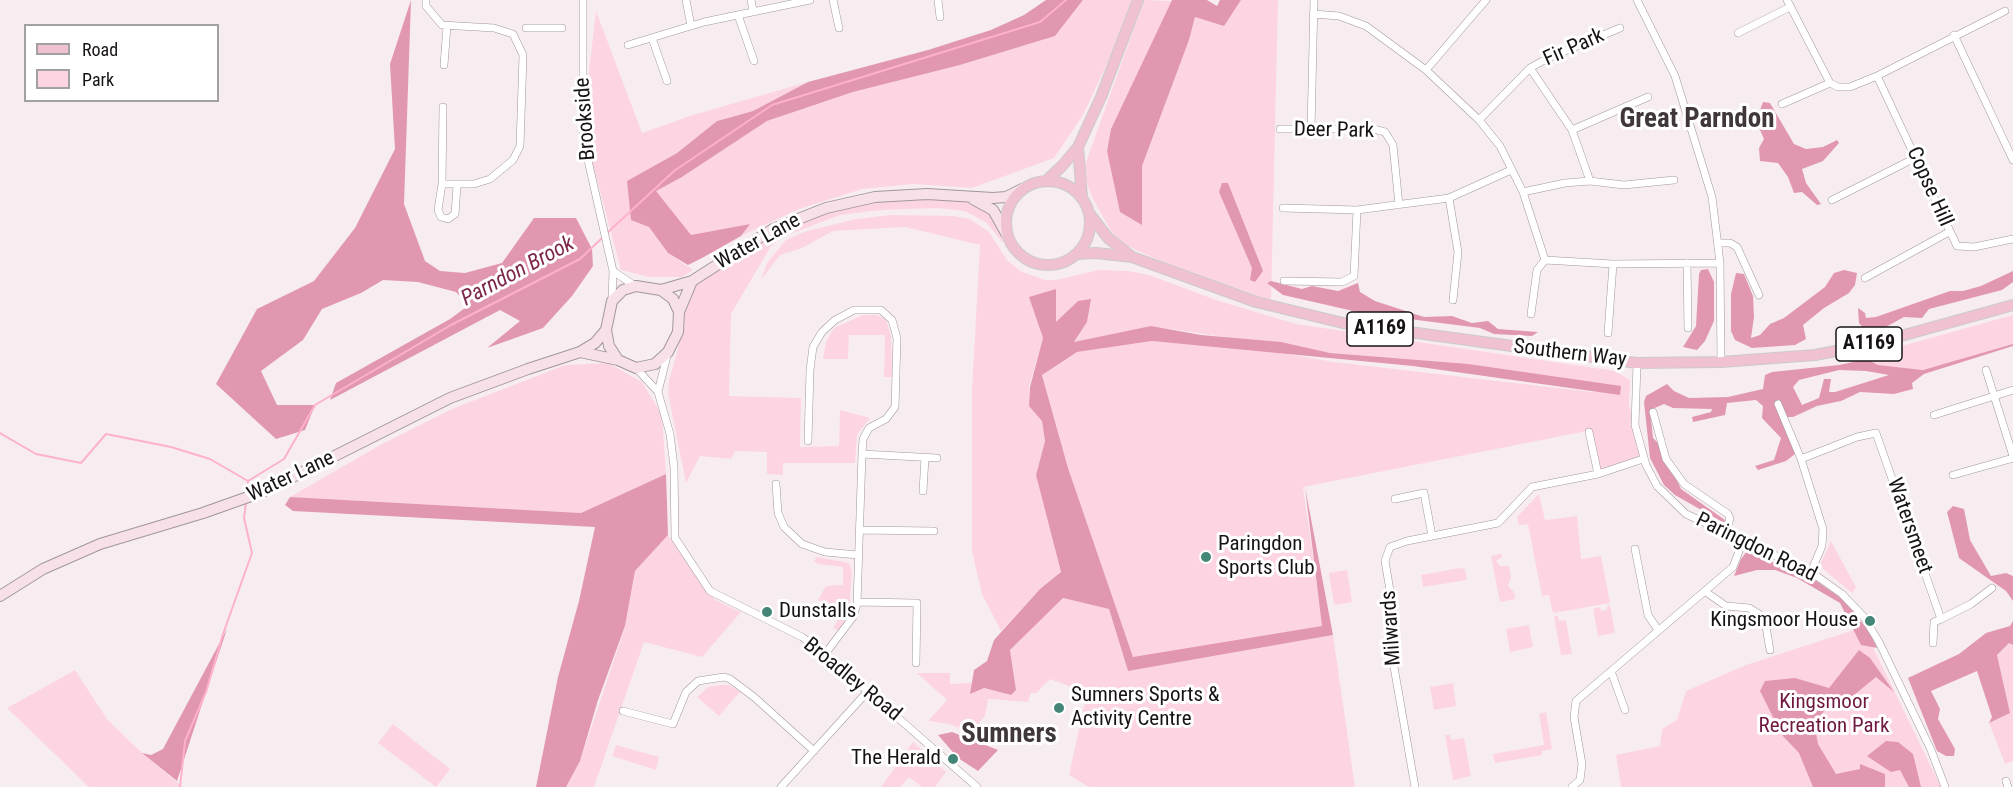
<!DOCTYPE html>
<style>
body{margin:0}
#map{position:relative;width:2013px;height:787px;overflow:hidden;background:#f7edf0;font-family:"Roboto Condensed",sans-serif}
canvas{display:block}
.legend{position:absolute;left:24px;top:24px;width:195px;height:78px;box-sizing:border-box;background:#fff;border:2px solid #a2a1a1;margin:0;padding:8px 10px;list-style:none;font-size:18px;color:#171314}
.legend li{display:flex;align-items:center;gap:12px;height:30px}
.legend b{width:30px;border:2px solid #a2a1a1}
</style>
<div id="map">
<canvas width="2013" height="787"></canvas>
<ul class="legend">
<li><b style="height:8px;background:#efc1d1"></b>Road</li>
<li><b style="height:16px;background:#fdd5e2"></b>Park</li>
</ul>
</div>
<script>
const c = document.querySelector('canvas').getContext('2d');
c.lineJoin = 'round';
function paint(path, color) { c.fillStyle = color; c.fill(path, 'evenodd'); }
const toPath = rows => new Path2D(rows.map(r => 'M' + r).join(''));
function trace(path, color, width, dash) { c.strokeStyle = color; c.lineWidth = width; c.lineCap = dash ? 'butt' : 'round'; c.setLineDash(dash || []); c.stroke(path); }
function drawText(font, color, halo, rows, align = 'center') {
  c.font = font + ' "Roboto Condensed",sans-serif'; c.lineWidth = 6; c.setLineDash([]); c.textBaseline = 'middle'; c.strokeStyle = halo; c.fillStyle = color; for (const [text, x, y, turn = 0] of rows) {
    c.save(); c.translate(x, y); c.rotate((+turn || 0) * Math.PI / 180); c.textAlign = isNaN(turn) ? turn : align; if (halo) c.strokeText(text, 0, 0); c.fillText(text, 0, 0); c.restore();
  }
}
const green = toPath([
 [1083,0,1137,0,1083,115,1054,158,972,188,914,184,862,189,799,209,741,236,749,224,691,236,655,191,682,177,767,121,853,92,960,65,1055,36],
 [1144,0,1172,1,1111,129,1107,151,1142,224,1142,166,1189,40,1195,17,1224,25,1241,0,1278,0,1271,302,1190,274,1125,245,1115,238,1093,199,1084,176,1084,168],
 [596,11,642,133,693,115,808,82,753,111,717,121,677,153,627,181,649,227,668,253,693,270,682,277,649,277,621,270,590,153,586,98],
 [927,198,970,202,981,207,996,221,1007,239,1002,242,987,223,967,212,958,210,936,208,881,210,840,215,782,237,771,246,731,314,729,396,801,398,800,447,839,446,840,410,870,418,857,435,855,463,783,463,783,475,767,474,767,452,735,451,731,459,700,456,686,483,668,393,669,381,685,324,684,309,692,287,776,232,814,216,857,204],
 [890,215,954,216,970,219,989,232,1007,260,1020,271,1045,280,1056,280,1099,270,1128,271,1149,275,1219,301,1296,324,1615,371,1630,380,1629,404,1640,456,1595,472,1587,431,1303,487,1323,626,1133,658,1068,468,1042,374,1077,352,1152,341,1269,351,1334,362,1592,392,1621,387,1330,353,1151,326,1074,343,1087,322,1078,301,1056,323,1030,297,1043,338,1029,387,1030,406,1042,421,1045,441,1036,475,1061,572,1040,589,1001,631,982,594,972,551,972,389,980,245,905,227,833,231,802,248,780,255,761,280,767,263,786,240,807,231,856,219],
 [863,315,877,315,886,320,891,336,892,377,884,377,885,335,849,335,848,359,823,359,826,342,834,328],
 [2013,315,2013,344,1980,355,1923,370,1878,365,1866,356],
 [608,363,642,382,662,415,666,474,581,513,290,497,382,444,452,409,565,365],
 [1539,494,1545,520,1577,516,1581,559,1601,556,1610,603,1553,613,1549,595,1542,596,1528,524,1519,525,1517,517],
 [668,535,709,593,715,600,741,612,702,657,644,642,594,787,566,787,580,761,625,627,635,571],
 [1831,541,1856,587,1852,593,1823,569,1821,563],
 [1502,554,1502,557,1496,561,1500,566,1509,566,1511,577,1508,586,1514,592,1515,599,1500,602,1491,556],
 [817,557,849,563,852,572,849,609,840,631,833,628,841,614,818,600,826,586,843,585,843,567,818,564,814,561],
 [1460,568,1465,569,1467,580,1423,587,1421,575],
 [1347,570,1352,602,1334,605,1329,573],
 [1063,598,1109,609,1128,671,1333,635,1355,787,1089,787,1069,775,1087,693,1050,679,1036,693,1031,693,1028,702,988,699,985,716,970,733,950,724,928,721,947,700,917,673,950,673,950,684,972,683,971,693,983,688,1011,695,1016,690,1010,650],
 [1610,605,1615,633,1598,636,1593,609,1600,607,1601,611,1607,610,1607,606],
 [1554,616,1558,616,1559,621,1566,620,1572,654,1561,655],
 [1529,625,1533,647,1510,652,1506,629],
 [1863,627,1941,787,1621,787,1616,755,1660,746,1662,729,1677,720,1686,691,1746,665],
 [2009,643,2013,645,2013,761,2005,764,1989,723,2010,713,1997,655],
 [75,670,107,719,142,753,183,787,89,787,7,708],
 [1453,683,1456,706,1434,710,1430,687],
 [720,685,729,685,743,693,739,693,719,716,697,697,708,687],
 [1546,712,1552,749,1542,751,1542,755,1495,763,1493,754,1544,745,1539,714],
 [393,724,450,769,436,787,378,743],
 [1445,735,1450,735,1451,740,1464,738,1471,776,1453,780],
 [913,742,946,772,935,787,922,787,909,777,900,787,881,787],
 [616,745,659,757,656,770,612,756]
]);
const forest = toPath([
 [411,0,404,204,425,261,440,271,465,273,502,263,534,218,576,218,592,249,593,266,572,296,543,328,487,348,520,321,500,310,330,400,336,383,450,319,469,305,456,292,418,282,383,280,361,293,322,309,303,340,261,371,277,405,315,405,305,430,276,439,216,384,257,309,314,281,355,228,395,149,390,64],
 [1046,0,1083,0,1055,36,960,65,853,92,767,121,682,177,656,191,691,235,750,224,741,236,702,258,688,265,668,253,649,227,631,220,627,181,677,153,717,121,753,111,808,82,928,50,991,30,1024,15],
 [1172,0,1207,0,1217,6,1220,0,1241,0,1224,26,1195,17,1189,40,1142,166,1142,225,1120,212,1107,151,1111,129],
 [1763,102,1770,103,1794,144,1806,149,1823,147,1837,140,1839,143,1823,161,1802,169,1806,183,1821,204,1817,205,1802,192,1794,193,1788,177,1778,163,1760,161,1759,148,1764,139,1756,121],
 [1222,183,1228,183,1263,271,1255,282,1250,280,1252,268,1219,192],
 [1708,269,1714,282,1714,321,1705,341,1697,350,1683,347,1696,326,1699,274,1701,270],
 [1844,270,1857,273,1855,285,1849,293,1824,308,1803,325,1806,339,1795,345,1752,348,1735,340,1731,331,1731,294,1736,273,1744,274,1753,296,1754,317,1751,338,1760,335,1770,324,1784,318,1825,287,1834,273],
 [2013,271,2013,282,2002,290,1929,309,1922,318,1904,317,1882,329,1864,329,1859,323,1858,308,1865,313,1866,318,1876,317,1950,291,1963,291,1981,286],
 [1271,281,1302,289,1312,286,1338,291,1358,283,1360,292,1375,301,1424,317,1452,316,1472,323,1488,321,1498,329,1538,332,1532,336,1494,334,1480,328,1362,313,1283,295,1267,283],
 [1056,289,1056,322,1078,301,1091,299,1087,322,1074,342,1151,326,1201,335,1281,342,1330,353,1468,364,1621,386,1620,395,1413,366,1152,341,1077,352,1042,375,1068,468,1133,657,1322,626,1305,487,1333,635,1128,671,1109,609,1063,598,1010,650,1016,690,1011,695,984,688,970,694,974,670,987,661,994,640,1040,589,1061,572,1036,475,1045,441,1042,421,1029,406,1030,387,1043,338,1029,297],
 [2013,344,2013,346,1924,374,1912,383,1913,389,1894,394,1860,392,1841,401,1817,406,1793,417,1781,417,1795,454,1786,461,1758,470,1755,466,1774,460,1781,438,1762,418,1763,406,1756,400,1727,403,1725,415,1693,422,1692,417,1711,412,1712,409,1673,408,1664,404,1650,410,1653,438,1660,445,1681,489,1725,520,1724,523,1675,495,1664,485,1650,458,1644,402,1646,396,1667,384,1674,391,1689,398,1728,397,1763,389,1765,375,1772,372,1839,365,1867,359,1878,365,1923,370],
 [1839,370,1866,371,1889,375,1835,392,1829,392,1831,379,1824,379,1819,398,1802,405,1793,387,1799,380],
 [666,474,668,535,635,571,625,626,598,700,580,761,566,787,536,787,558,677,579,601,595,527,293,511,285,505,290,497,581,513],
 [1953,506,1964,509,1970,540,1991,576,2006,573,2013,576,2013,601,2006,591,1959,558,1947,512],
 [1747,551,1815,580,1845,601,1870,633,1877,648,1861,645,1840,603,1797,578,1775,570,1757,570,1734,576,1741,559],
 [2013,621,2013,645,2009,643,1997,655,2010,713,1989,723,1992,717,1977,671,1931,691,1940,709,1938,719,1955,749,1954,756,1946,756,1937,751,1908,678,1959,654,1986,633,2010,626],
 [227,629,206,692,177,781,142,753,151,755,163,749],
 [1859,650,1870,658,1894,692,1876,677,1843,704,1826,709,1814,723,1818,744,1836,774,1860,769,1860,764,1885,774,1885,787,1813,787,1799,753,1782,735,1760,691,1765,681,1795,678,1829,688],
 [952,732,998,750,978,771,958,758,938,735],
 [1886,741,1898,742,1913,754,1921,787,1909,787,1900,770,1891,772,1867,756]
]);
const stream = toPath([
 [606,234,674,171,772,105,1040,22,1066,0],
 [0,433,36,454,81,463,106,434,171,447,210,459,248,481,284,459,315,405,451,325,580,259,602,238],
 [247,494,248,482],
 [180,787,185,741,206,692,223,634,252,553,244,518,246,503]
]);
const minor = toPath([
 [426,0,426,6,442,25,494,28,513,34,523,55,520,146,513,160,490,179,474,184,442,184,443,107],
 [583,0,583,138,613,271,612,300],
 [686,0,691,26],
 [751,0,753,11],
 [833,0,839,28],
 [938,0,940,17],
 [1637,0,1675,76,1712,197,1720,263,1721,362],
 [1787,0,1830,83,1838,87,1850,87,1877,76,2005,11],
 [1313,14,1339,16,1366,26,1426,70,1479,120,1500,146,1523,192,1545,260],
 [738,15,754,61],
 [526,28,562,28],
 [1738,33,1790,7],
 [1954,35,2013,160],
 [652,38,667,81],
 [628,45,704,22,810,0],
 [444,65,447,26],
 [1530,68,1572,130,1590,181],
 [1426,70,1486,0],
 [1877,76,1957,246,1974,247,2013,239],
 [1782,104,1830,83],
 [1479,120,1530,68,1548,58,1620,28],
 [1280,129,1373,129,1385,132,1393,145,1399,205],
 [1311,129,1314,0],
 [1572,130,1648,97],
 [442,184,438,210,441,217,448,219,455,214,457,186],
 [1523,192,1565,183,1590,181,1624,185,1674,180],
 [1449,198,1458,252,1453,300],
 [1832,200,1917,157],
 [1283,208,1357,210,1449,198,1511,170],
 [1719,243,1730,243,1737,247,1759,295],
 [1545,260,1613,264,1720,263],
 [1687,263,1688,328],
 [613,271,635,286],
 [1865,278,1949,232],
 [1284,281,1342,282,1354,276,1357,210],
 [1531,314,1537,270,1545,260],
 [1608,333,1613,264],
 [1637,363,1635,425,1646,465,1657,486,1686,514,1811,572,1842,594,1863,616,1879,642,1931,750,1945,787],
 [636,368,658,392,670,434,674,467,675,538,710,591,802,637,825,654,977,787],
 [1986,370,2013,456],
 [658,392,668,352],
 [1778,404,1801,459,1823,529,1822,546,1811,572],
 [1653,412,1666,459,1684,484,1728,514,1730,519,1725,534],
 [1934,415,2013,390],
 [1589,432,1598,474],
 [808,441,810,370,813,347,822,332,835,320,854,310,881,310,892,320,897,338,895,407,886,419,869,428,863,439,862,454],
 [1801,459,1857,437,1876,433,1941,619,1934,622,1933,643],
 [1953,475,2013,458],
 [776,484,778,513,784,527,802,544,825,552,858,555],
 [923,491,925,458],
 [1395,499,1424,493,1432,536],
 [860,530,934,531],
 [1635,549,1648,615,1658,630],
 [1706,592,1726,606,1749,608,1759,614,1765,621,1770,650],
 [857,602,917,603,916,663],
 [1941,619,1971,604,1992,588],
 [825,654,853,617,857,604,862,454,937,458],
 [1611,671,1625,710],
 [623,711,673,724,686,692,698,681,724,677,730,679,754,697,814,751],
 [2006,781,2008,787],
 [781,787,868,691],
 [1415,787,1390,644,1394,614,1385,561,1390,547,1407,541,1498,523,1532,487,1598,474,1643,459],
 [1572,787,1580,780,1582,764,1574,717,1576,701,1733,567,1743,541]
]);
const secondary = toPath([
 [973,199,993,210,1006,233],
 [661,290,692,281,773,229,826,208,875,197,927,194,993,198,1006,197,1022,189],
 [679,312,692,281],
 [580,352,618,360,636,368,655,364,668,352,678,332,679,312,673,299,661,290,636,286,623,290,612,301,606,330,609,346,618,360],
 [0,596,43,569,100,544,203,513,265,491,450,398,528,369,580,352,595,343,606,330]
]);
const primary = toPath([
 [1078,147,1082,198],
 '1006 223a42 42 0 1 1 84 0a42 42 0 1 1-84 0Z',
 [1046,181,1062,166,1078,147,1101,97,1138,0],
 [1089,213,1108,238,1132,257],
 [1077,254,1096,253,1132,257,1256,302,1343,323,1637,363,1721,362,1815,355,1872,344,2013,305]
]);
const markers = [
 [1206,557,6,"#438577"],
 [767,612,6,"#438577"],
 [1870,621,6,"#438577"],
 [1059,708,6,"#438577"],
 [953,759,6,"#438577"]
];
const shields = [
 [1380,329,66],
 [1869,344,66]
];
const shieldNames = [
 ["A1169",1380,329],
 ["A1169",1869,344]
];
const streetNames = [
 ["Fir Park",1574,48,-24],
 ["Brookside",586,119,-94],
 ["Deer Park",1334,131,1],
 ["Copse Hill",1929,187,66],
 ["Water Lane",758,242,-29],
 ["Southern Way",1570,354,7],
 ["Water Lane",291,477,-25],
 ["Watersmeet",1909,526,71],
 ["Paringdon Road",1756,548,26],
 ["Milwards",1392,628,-94],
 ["Broadley Road",852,680,39]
];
const poiNames = [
 ["Paringdon",1218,545],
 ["Sports Club",1218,569],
 ["Dunstalls",779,612],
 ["Kingsmoor House",1858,621,"right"],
 ["Sumners Sports &",1071,696],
 ["Activity Centre",1071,720],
 ["The Herald",941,759,"right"]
];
const parkNames = [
 ["Kingsmoor",1824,703],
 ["Recreation Park",1824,727]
];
const waterNames = [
 ["Parndon Brook",518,272,-28]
];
const districtNames = [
 ["Great Parndon",1697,120],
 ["Sumners",1009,735]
];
paint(green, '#fdd5e2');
paint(forest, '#e297b1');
trace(stream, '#feb1cb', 2);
trace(minor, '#a09799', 8);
trace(secondary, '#a09799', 12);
trace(primary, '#cccbcb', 12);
trace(minor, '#fff', 7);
trace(secondary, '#f7e0e8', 10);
trace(primary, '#efc1d1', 10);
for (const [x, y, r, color] of markers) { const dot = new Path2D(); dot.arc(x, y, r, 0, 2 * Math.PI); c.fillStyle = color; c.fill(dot); trace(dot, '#fff', 2); }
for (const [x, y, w] of shields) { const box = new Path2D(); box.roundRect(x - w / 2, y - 17, w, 34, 4.5); c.fillStyle = '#fff'; c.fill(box); trace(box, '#171314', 1.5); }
drawText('bold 20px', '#171314', null, shieldNames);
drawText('21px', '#171314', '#fff', streetNames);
drawText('21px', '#171314', '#fff', poiNames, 'left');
drawText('21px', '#6f1941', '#fff', parkNames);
drawText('italic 22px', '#7e274c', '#fff', waterNames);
drawText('bold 27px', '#3f373a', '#fff', districtNames);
</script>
